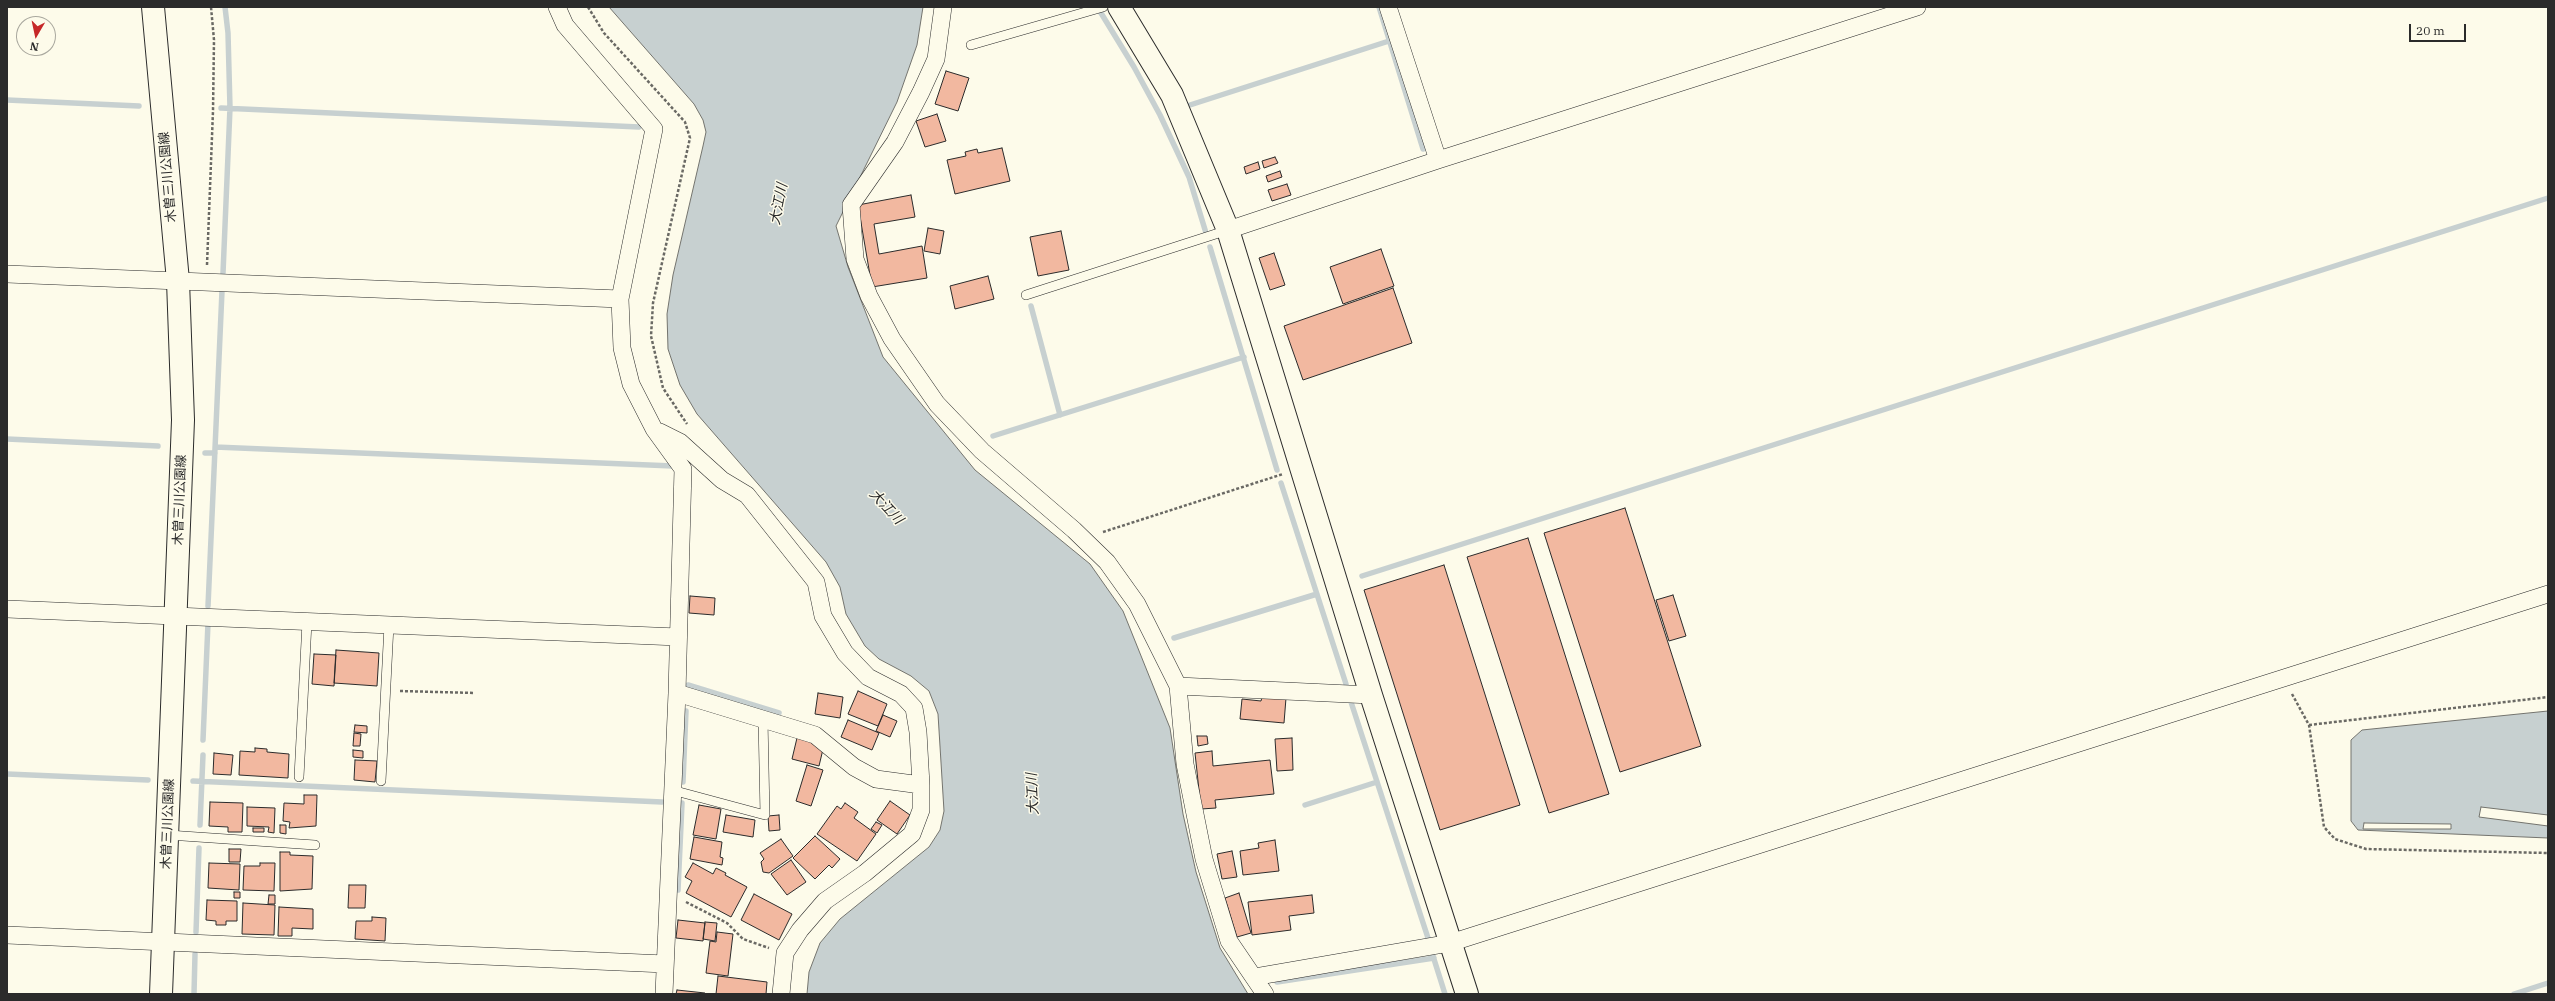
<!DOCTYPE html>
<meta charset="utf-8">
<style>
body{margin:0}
#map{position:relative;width:2555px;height:1001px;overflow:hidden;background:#fdfbea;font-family:"IBM Plex Serif",serif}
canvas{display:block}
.frame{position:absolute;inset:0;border:8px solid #2b2b2b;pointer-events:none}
.north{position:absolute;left:16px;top:16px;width:40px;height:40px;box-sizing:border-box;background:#fdfbea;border:1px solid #a9a89e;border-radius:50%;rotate:189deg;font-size:11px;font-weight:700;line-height:16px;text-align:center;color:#2b2b2b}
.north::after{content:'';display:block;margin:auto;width:14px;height:18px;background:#c62828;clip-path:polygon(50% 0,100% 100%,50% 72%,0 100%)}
.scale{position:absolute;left:2409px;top:24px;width:57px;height:18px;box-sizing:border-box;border:2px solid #2b2b2b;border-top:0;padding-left:5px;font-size:12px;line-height:14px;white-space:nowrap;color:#2b2b2b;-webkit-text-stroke:3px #fdfbea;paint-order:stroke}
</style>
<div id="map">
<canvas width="2555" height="1001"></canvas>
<div class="frame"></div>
<div class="north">N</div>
<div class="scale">20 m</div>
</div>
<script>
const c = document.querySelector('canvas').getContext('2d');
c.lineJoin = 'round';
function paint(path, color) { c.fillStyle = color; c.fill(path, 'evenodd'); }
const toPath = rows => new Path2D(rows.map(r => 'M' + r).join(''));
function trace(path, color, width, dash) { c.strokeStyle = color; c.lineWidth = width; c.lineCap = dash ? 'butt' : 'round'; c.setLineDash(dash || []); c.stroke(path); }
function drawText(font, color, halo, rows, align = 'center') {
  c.font = font + ' "IBM Plex Serif","Noto Sans JP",serif'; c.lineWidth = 3; c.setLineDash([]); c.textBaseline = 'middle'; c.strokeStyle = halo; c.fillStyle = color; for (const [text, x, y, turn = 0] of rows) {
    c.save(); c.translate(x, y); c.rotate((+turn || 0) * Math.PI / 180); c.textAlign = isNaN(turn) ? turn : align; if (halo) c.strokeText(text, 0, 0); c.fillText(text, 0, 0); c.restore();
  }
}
const water = toPath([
 [609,7,923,7,917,45,897,102,836,226,848,267,883,357,975,470,1090,564,1123,611,1170,728,1183,814,1196,872,1220,948,1248,994,807,994,809,972,820,943,840,919,929,847,940,830,944,811,938,714,929,691,911,676,879,659,865,646,846,614,840,587,826,562,697,414,680,385,668,349,667,314,673,275,703,146,706,132,703,120,694,104,609,7],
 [2548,711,2548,838,2358,830,2351,821,2351,740,2362,730,2548,711]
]);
const pier = toPath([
 [2481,807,2548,815,2548,826,2479,817,2481,807],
 [2364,823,2451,824,2451,829,2363,829,2364,823]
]);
const stream = toPath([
 [1379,7,1423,149],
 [1101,13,1134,67,1160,115,1189,177,1206,233],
 [7,100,139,106],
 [1190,105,1389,41],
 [221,108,639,127],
 [1210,247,1277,470],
 [223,273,230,108,228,33,225,7],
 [1031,306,1060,415],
 [993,436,1244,357],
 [7,439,158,446],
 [215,447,673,466],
 [205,453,215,453],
 [1281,483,1346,684],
 [1362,576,2548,198],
 [208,606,222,291],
 [1174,638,1317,594],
 [688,685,779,713],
 [1351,702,1428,938],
 [203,740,208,623],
 [7,774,148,780],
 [193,781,662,802],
 [683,782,686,711],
 [1305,805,1377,782],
 [200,825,203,755],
 [678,890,682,803],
 [196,932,199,848],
 [1433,956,1445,994],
 [1277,982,1434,958],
 [194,994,195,954],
 [2514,994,2548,983]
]);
const building = toPath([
 [946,71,969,78,958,111,935,104,946,71],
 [937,114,946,141,925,147,916,121,937,114],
 [1002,148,1010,181,955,194,947,160,966,156,965,152,977,149,978,153,1002,148],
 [1275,157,1278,163,1264,168,1262,161,1275,157],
 [1258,162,1260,169,1246,174,1244,167,1258,162],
 [1280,171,1282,177,1268,182,1266,176,1280,171],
 [1287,184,1291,195,1272,201,1268,190,1287,184],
 [911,195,915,217,874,224,879,254,922,246,927,278,872,287,858,205,911,195],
 [928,228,944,231,940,254,924,251,928,228],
 [1061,231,1069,270,1038,276,1030,237,1061,231],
 [1381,249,1394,286,1343,304,1330,267,1381,249],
 [1274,253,1285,285,1270,290,1259,258,1274,253],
 [988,276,994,299,955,309,950,286,988,276],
 [1393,288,1412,343,1303,380,1284,326,1393,288],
 [1625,508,1701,746,1620,772,1544,533,1625,508],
 [1528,538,1609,794,1549,813,1467,557,1528,538],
 [1444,565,1520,805,1440,830,1364,590,1444,565],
 [1673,595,1686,636,1669,641,1656,600,1673,595],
 [690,596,715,598,714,615,689,613,690,596],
 [336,650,379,653,377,686,334,683,336,650],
 [314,654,336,655,334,686,312,684,314,654],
 [858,691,887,704,878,726,848,714,858,691],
 [818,693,843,697,840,718,815,714,818,693],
 [1262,697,1286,698,1284,723,1240,719,1242,699,1261,701,1262,697],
 [883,715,897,721,890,737,876,731,883,715],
 [848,720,879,733,872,750,841,737,848,720],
 [355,725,367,726,367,733,354,732,355,725],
 [354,733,361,734,360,746,353,746,354,733],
 [1197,736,1207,736,1208,744,1198,746,1197,736],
 [797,738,824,745,819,766,792,759,797,738],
 [1292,738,1293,770,1277,771,1275,739,1292,738],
 [255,748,267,749,267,752,289,754,288,778,239,775,240,751,255,752,255,748],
 [353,750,363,751,363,758,353,757,353,750],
 [1212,751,1213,766,1270,760,1274,794,1215,800,1216,808,1201,809,1195,753,1212,751],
 [214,753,233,755,231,775,213,774,214,753],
 [355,760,377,761,375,782,354,780,355,760],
 [807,765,823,770,811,806,796,801,807,765],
 [304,795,317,795,316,826,289,828,290,822,283,821,284,803,304,804,304,795],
 [890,801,910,815,897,834,877,820,890,801],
 [210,802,243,803,242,832,228,832,228,827,209,826,210,802],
 [845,803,858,812,854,818,876,834,857,861,817,834,837,806,841,809,845,803],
 [699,805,721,809,716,839,693,835,699,805],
 [247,807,275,808,274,833,268,832,269,827,247,826,247,807],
 [726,815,755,820,753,837,723,832,726,815],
 [779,815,780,830,769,831,768,816,779,815],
 [876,822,882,825,877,833,871,829,876,822],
 [280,825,286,825,286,834,280,833,280,825],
 [253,828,264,828,264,832,253,832,253,828],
 [815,836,840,859,832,868,829,865,815,879,793,858,815,836],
 [694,837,722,842,720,857,723,858,722,865,690,859,694,837],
 [781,839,793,856,769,873,763,872,761,862,764,859,760,853,781,839],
 [1275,840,1279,871,1243,875,1240,851,1259,848,1258,843,1275,840],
 [229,849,241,849,240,862,229,862,229,849],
 [1232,851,1237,877,1222,879,1217,854,1232,851],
 [280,852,290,852,290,855,313,856,312,889,280,891,280,852],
 [791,860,806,882,787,895,771,874,791,860],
 [209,863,240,864,239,890,208,888,209,863],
 [260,863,275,863,274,891,243,890,244,866,260,866,260,863],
 [693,863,713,874,716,868,726,873,725,875,747,887,731,917,686,893,692,881,685,877,693,863],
 [349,885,366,885,365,908,348,908,349,885],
 [234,892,240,892,240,898,234,898,234,892],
 [1239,893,1251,933,1237,937,1225,898,1239,893],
 [754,894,792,914,779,940,741,920,754,894],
 [269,895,275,895,275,904,268,904,269,895],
 [1312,895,1314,913,1289,916,1291,930,1252,935,1248,902,1312,895],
 [207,900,237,901,237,921,226,921,226,925,216,925,216,921,206,920,207,900],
 [243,903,275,905,274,935,242,934,243,903],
 [279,907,313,909,313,929,292,928,292,936,278,936,279,907],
 [372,917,386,918,385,941,355,939,356,921,372,921,372,917],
 [678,920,705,923,703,941,676,938,678,920],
 [705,922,717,923,715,941,703,939,705,922],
 [717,932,733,934,728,976,706,973,710,941,716,942,717,932],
 [718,976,767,982,766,994,716,994,718,976],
 [677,990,705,993,705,994,676,994,677,990]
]);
const path = toPath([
 [588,7,604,33,685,122,690,138,653,303,651,336,663,388,687,424],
 [207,265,213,111,214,40,211,7],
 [1103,532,1283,474],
 [400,691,475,693],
 [2292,694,2309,725,2324,827,2335,839,2366,849,2548,853],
 [2309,725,2548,697],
 [686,902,727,923,743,939,769,948]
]);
const lane = toPath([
 [971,45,1103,7],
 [1026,295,1228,230],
 [299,777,307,622],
 [381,781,389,625],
 [672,790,765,815,763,719],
 [168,835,315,845]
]);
const street = toPath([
 [557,7,565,25,654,129,620,299],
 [943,7,936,59,921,92,895,142,851,205,855,259,869,296,892,339,937,404,982,451,1074,530,1107,562,1137,604,1178,686,1185,764,1204,859,1229,941,1265,994],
 [1388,7,1438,160],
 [1228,230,1438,160,1917,7],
 [7,274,620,299,622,348,631,384,654,429,683,469,677,693,664,994],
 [660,432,680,442,722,480,747,495,816,582,823,616,845,653,868,677,901,694,914,708,918,732,921,785],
 [7,609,678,637],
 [1178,686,1371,695],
 [677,693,815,735,854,767,876,779,921,785,921,810,912,834,865,873,825,901,800,930,785,953,781,994],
 [7,935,665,964],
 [1254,977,1450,943,2548,594]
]);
const secondary = toPath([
 [153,7,178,281,183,420,161,994],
 [1119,7,1172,95,1228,230,1371,695,1467,994]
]);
const streetNames = [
 ["木曽三川公園線",168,177,-95],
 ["木曽三川公園線",180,500,-88],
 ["木曽三川公園線",168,824,-88]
];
const waterNames = [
 ["大江川",779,204,-79],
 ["大江川",886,507,47],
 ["大江川",1033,794,-93]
];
paint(water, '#c7d0d0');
trace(water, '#74746e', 1);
paint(pier, '#fdfbea');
trace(pier, '#74746e', 1);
trace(stream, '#c7d0d0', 5.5);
paint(building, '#f2b8a0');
trace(building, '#2b2b2b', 1);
trace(lane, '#2b2b2b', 10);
trace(street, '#2b2b2b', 18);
trace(secondary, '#2b2b2b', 24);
trace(path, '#6a6964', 2.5, [3, 2]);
trace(lane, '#fdfbea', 9);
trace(street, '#fdfbea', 17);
trace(secondary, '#fdfbea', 22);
drawText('13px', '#2b2b2b', '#fdfbea', streetNames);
drawText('italic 14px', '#2b2b2b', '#fdfbea', waterNames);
</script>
